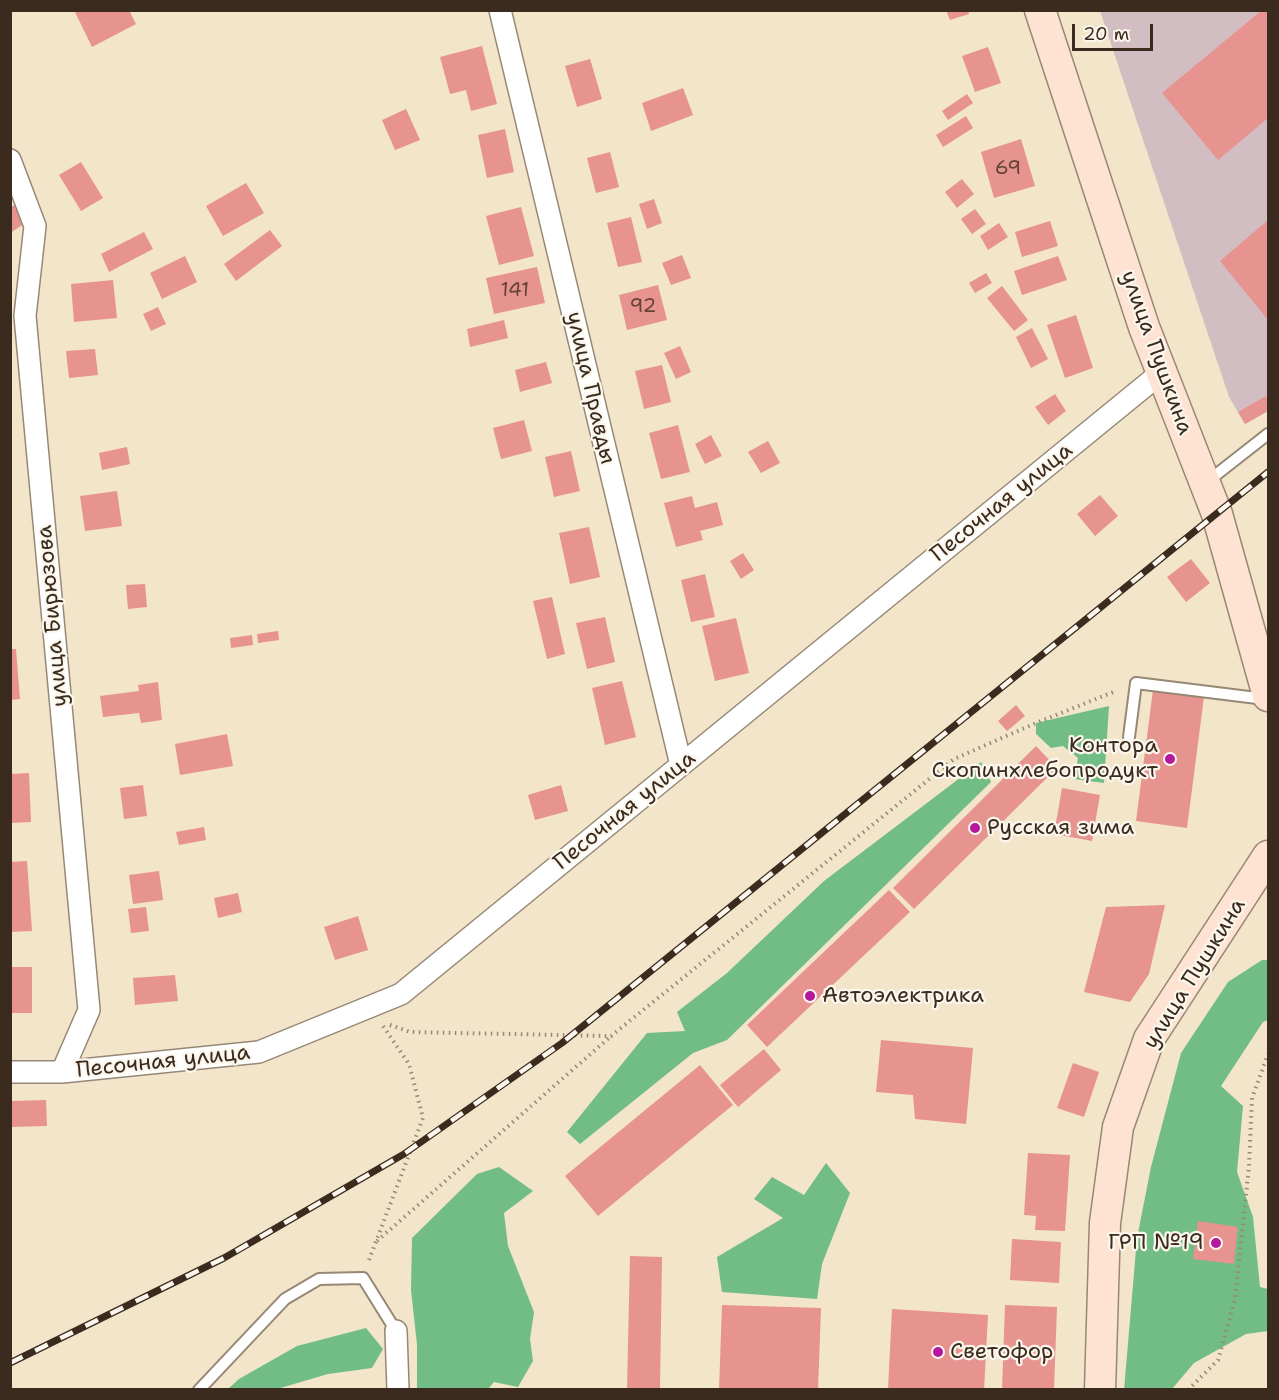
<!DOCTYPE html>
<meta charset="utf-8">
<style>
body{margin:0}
#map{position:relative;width:1279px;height:1400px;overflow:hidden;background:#f2e5ca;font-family:"Shantell Sans",sans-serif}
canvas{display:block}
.frame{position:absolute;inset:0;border:12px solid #3b2a1e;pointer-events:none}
.scale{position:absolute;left:1072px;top:24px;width:81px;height:27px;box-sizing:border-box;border:3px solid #3b2a1e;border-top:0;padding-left:8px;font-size:18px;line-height:21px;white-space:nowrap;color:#3b2a1e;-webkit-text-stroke:4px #fbf7ec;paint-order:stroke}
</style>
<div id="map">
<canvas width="1279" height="1400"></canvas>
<div class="frame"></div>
<div class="scale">20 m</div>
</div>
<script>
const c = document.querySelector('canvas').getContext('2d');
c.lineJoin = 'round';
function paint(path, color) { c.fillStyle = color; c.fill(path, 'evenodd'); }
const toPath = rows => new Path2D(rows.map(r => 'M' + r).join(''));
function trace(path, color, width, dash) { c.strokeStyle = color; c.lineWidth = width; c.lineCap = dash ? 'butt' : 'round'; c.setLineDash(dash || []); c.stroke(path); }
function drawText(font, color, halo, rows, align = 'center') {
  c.font = font + ' "Shantell Sans",sans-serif'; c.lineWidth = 4.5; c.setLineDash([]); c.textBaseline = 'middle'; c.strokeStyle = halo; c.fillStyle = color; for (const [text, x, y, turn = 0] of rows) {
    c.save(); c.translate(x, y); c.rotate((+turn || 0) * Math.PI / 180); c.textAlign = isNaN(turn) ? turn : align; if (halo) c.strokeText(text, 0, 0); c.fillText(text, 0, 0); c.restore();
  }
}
const industrial = toPath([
 [1100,11,1268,11,1268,411,1245,424,1229,397]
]);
const forest = toPath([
 [1109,706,1104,783,1074,779,1078,758,1063,746,1051,748,1036,734,1036,723],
 [981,762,991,782,727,1040,693,1053,580,1144,567,1132,647,1033,685,1031,677,1012,727,973,824,881],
 [1262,960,1268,960,1268,1020,1263,1022,1221,1086,1243,1106,1237,1172,1253,1217,1260,1287,1268,1289,1268,1331,1246,1334,1194,1363,1172,1389,1124,1390,1137,1238,1151,1167,1181,1053,1228,982],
 [826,1163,850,1193,822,1264,817,1299,722,1292,717,1257,783,1218,754,1199,772,1177,804,1195],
 [499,1167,533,1191,504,1213,508,1246,534,1312,530,1339,533,1361,518,1387,494,1382,488,1389,417,1389,417,1345,411,1290,412,1238,477,1174],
 [366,1328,383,1349,372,1368,328,1374,277,1389,228,1389,239,1379,297,1346]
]);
const building = toPath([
 [74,10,129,10,136,24,92,47],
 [946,10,968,10,969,14,950,20],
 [1262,10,1268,10,1268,118,1218,160,1162,93],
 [482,46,497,104,471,111,466,90,450,94,440,57],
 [988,47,1001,83,975,92,962,56],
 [590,59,602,99,577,107,565,66],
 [683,88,693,115,651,131,642,103],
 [967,94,973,103,948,120,942,111],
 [406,109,420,140,395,150,382,120],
 [966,116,973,128,943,147,936,135],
 [505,129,514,172,487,178,478,135],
 [1021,139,1035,186,994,198,981,152],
 [610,152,619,187,596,193,587,158],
 [81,162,103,198,81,211,59,175],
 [962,179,974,194,957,208,945,192],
 [246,183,264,213,223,236,206,206],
 [654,199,662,223,647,229,639,204],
 [16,204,27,222,10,233,10,208],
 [521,207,534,256,499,265,486,216],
 [975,209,986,224,972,234,961,219],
 [631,217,642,262,618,267,607,223],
 [1268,220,1268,320,1220,261],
 [1050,221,1058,246,1022,257,1015,232],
 [999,223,1008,237,988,250,980,236],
 [270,230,282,246,236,281,224,264],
 [144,232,153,249,109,272,101,254],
 [682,255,691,278,671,285,662,263],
 [185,256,197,282,162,299,150,273],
 [1058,256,1067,280,1022,295,1014,271],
 [537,267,545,303,494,314,486,278],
 [986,273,992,283,975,293,969,283],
 [113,280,117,318,74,322,71,284],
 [658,285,667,320,627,330,619,295],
 [1002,286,1028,320,1014,331,987,298],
 [158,307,166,324,151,331,143,314],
 [1076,315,1093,368,1065,378,1047,325],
 [504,320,508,338,470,347,467,329],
 [1032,328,1048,359,1031,368,1016,337],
 [680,346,691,372,676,379,664,353],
 [95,349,98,375,69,378,66,351],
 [546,362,552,383,520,392,515,370],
 [662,365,671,402,644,409,635,371],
 [1055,394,1066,411,1048,425,1035,407],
 [1266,396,1268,401,1268,411,1245,424,1238,412],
 [524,420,532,451,501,459,493,428],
 [678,425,690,472,661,479,649,433],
 [711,435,722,456,705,464,695,444],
 [768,441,780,463,761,473,748,452],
 [127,447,130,464,102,470,99,453],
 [571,451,580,491,554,497,545,457],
 [117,491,122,526,85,531,80,496],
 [1100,495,1118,516,1095,536,1077,514],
 [692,496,695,508,717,502,723,525,700,531,703,540,676,547,664,503],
 [589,527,600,577,570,584,559,533],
 [743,553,754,570,741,579,730,561],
 [1191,559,1210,583,1186,602,1167,577],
 [705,574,715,617,691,622,681,580],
 [145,584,147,607,128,609,126,585],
 [552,597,565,654,547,659,533,601],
 [605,617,615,662,587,669,576,623],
 [736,618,749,673,715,681,702,626],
 [278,631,279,640,258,643,257,634],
 [252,635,253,645,231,648,230,638],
 [10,649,16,649,20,699,10,700],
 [622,681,636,737,605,745,592,688],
 [158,682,162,720,141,723,139,713,103,717,100,696,139,691,138,685],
 [1153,690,1204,697,1187,828,1136,821],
 [1016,705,1025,716,1007,731,998,721],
 [227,734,233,766,180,775,175,744],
 [1036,746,1057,768,914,909,893,888],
 [29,773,31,822,10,823,10,774],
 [143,785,147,816,124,819,120,788],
 [561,785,568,811,535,820,528,795],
 [1062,788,1100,795,1092,841,1054,834],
 [204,827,206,840,179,845,176,832],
 [27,861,32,931,10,932,10,862],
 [159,871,163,900,133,904,129,875],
 [889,890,910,912,767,1047,747,1025],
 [238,893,242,912,218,918,214,898],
 [1165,905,1149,974,1130,1002,1084,992,1106,907],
 [146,907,149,931,131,933,128,909],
 [358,916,368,950,335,960,324,927],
 [10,967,32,967,32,1013,10,1013],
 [175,975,178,1001,135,1005,133,978],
 [881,1040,973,1048,966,1124,915,1119,913,1095,876,1092],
 [764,1049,781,1070,738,1107,720,1085],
 [1073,1063,1099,1072,1084,1117,1057,1108],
 [700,1065,733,1105,598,1216,565,1176],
 [46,1100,47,1126,10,1127,10,1101],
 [1028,1153,1070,1155,1065,1231,1035,1230,1036,1216,1024,1215],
 [1198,1221,1238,1227,1234,1264,1193,1259],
 [1012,1239,1061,1242,1059,1283,1010,1280],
 [630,1256,662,1257,660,1390,627,1390],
 [722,1305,821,1308,818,1390,719,1390],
 [1005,1305,1057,1307,1054,1390,1002,1390],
 [892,1309,988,1315,984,1390,888,1390]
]);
const path = toPath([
 [390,1025,410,1032,611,1036,954,759,1036,723,1116,691],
 [377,1241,610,1037],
 [369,1260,423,1118,409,1064,383,1026],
 [1188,1390,1218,1360,1235,1299,1249,1167,1252,1098,1268,1054]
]);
const lane = toPath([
 [1208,481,1268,434],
 [1129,737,1136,683,1265,699],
 [199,1390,285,1299,319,1279,363,1278,396,1331]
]);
const street = toPath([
 [500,10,681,765],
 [10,160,35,226,25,316,89,1010,62,1072],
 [10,1072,62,1072,259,1052,401,994,1162,372],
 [396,1331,398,1390]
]);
const secondary = toPath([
 [1040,10,1144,327,1217,514,1268,696],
 [1100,1390,1105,1223,1118,1127,1149,1039,1268,856]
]);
const rail = toPath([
 [10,1363,224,1258,404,1154,562,1043,1268,472]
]);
const markers = [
 [1170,759,6,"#b5179e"],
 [975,828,6,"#b5179e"],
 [810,996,6,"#b5179e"],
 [1216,1243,6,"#b5179e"],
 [938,1352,6,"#b5179e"]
];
const numberNames = [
 ["69",1008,169],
 ["141",515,291],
 ["92",643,307]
];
const streetNames = [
 ["улица Пушкина",1156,353,70],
 ["улица Правды",590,388,77],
 ["Песочная улица",1002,503,-39],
 ["улица Бирюзова",53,616,-95],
 ["Песочная улица",625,811,-39],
 ["улица Пушкина",1195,974,-58],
 ["Песочная улица",163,1062,-6]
];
const poiNames = [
 ["Контора",1158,746,"right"],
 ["Скопинхлебопродукт",1158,771,"right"],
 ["Русская зима",987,828],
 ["Автоэлектрика",822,996],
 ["ГРП №19",1204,1243,"right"],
 ["Светофор",950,1352]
];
paint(industrial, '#d2bec2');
paint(forest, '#71bd85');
paint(building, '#e7938f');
trace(lane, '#968874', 14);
trace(street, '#968874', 24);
trace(secondary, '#968874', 33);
trace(path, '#968874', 4, [1.5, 4.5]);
trace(lane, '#fff', 10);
trace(street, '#fff', 21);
trace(secondary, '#fee3d2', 30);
trace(rail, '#3b2a1e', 7);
trace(rail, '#fbf7ec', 4.5, [14]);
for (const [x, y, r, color] of markers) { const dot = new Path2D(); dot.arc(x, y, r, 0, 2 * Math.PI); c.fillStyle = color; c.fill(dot); trace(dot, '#fbf7ec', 2); }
drawText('20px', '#66443a', null, numberNames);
drawText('22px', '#3b2a1e', '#fbf7ec', streetNames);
drawText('22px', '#3b2a1e', '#fbf7ec', poiNames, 'left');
</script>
